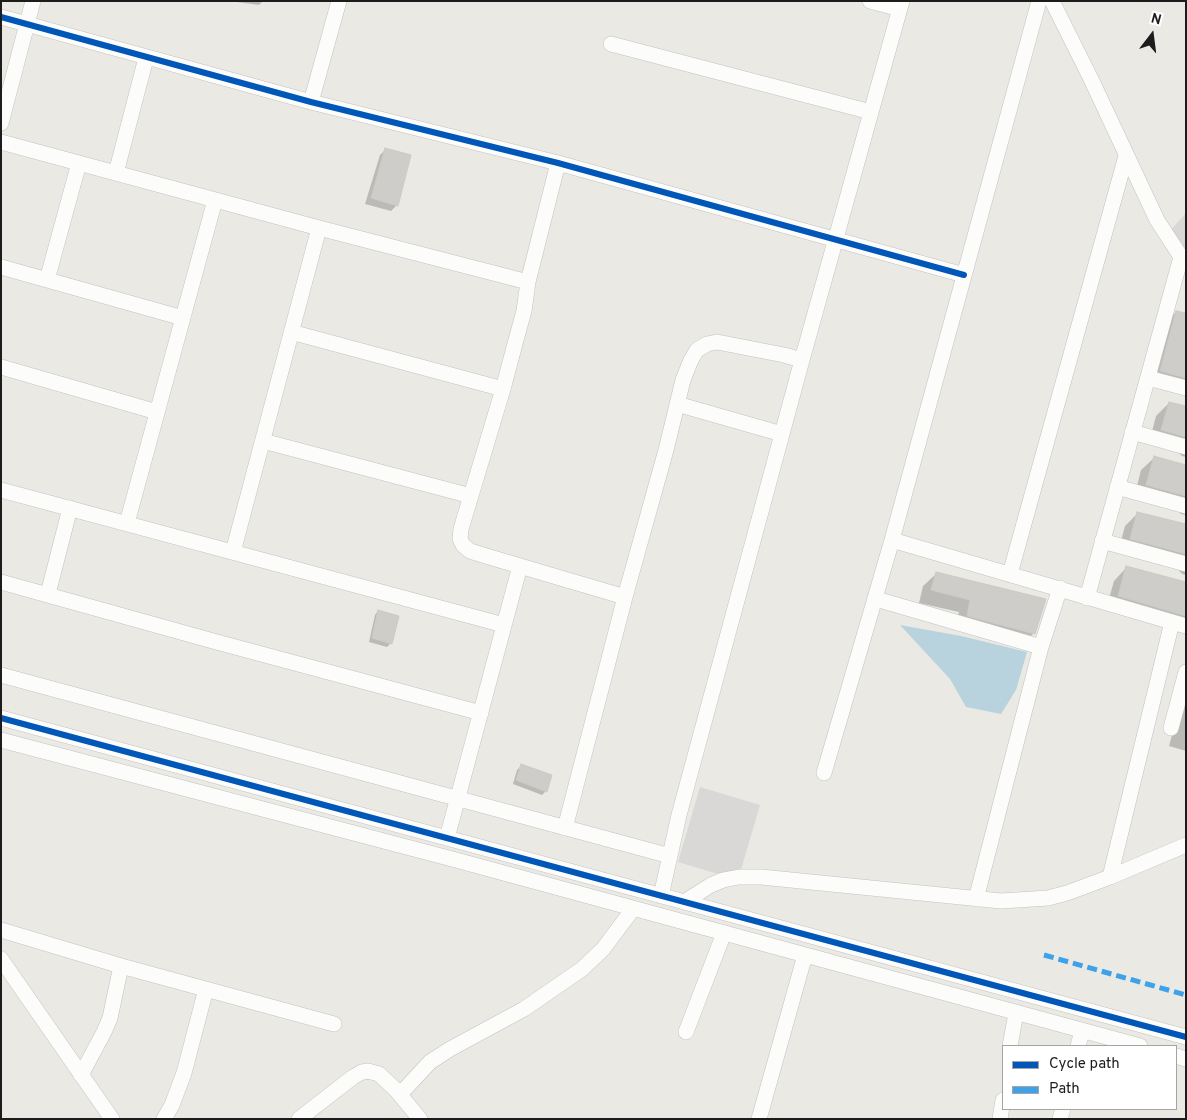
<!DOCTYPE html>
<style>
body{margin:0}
#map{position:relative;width:1187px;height:1120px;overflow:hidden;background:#eae9e4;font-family:Overpass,sans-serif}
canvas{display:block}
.frame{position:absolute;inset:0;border:2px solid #1c1c1c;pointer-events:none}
.legend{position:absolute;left:1002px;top:1045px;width:175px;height:65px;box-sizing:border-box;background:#fff;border:1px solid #a4a4a4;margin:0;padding:6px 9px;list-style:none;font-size:15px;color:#1c1c1c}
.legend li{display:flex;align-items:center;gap:10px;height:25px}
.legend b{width:25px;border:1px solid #a4a4a4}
.north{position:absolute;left:1127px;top:10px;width:50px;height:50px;-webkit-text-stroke:4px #fff;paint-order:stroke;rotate:15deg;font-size:14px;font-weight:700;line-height:20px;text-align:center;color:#1c1c1c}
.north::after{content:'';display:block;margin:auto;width:18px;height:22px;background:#1c1c1c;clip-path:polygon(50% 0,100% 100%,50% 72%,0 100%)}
</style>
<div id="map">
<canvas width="1187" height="1120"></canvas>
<div class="frame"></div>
<ul class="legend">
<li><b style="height:6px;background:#0057b8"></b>Cycle path</li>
<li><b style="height:6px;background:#3da2ea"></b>Path</li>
</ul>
<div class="north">N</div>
</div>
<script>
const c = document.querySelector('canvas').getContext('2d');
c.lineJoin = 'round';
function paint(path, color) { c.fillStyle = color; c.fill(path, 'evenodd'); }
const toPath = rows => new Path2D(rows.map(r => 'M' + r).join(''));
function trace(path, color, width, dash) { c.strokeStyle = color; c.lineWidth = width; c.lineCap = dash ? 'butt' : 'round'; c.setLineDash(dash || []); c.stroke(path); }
const residential = toPath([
 [1186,213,1186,249,1168,233],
 [700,787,760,805,738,880,678,862]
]);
const water = toPath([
 [900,625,961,636,1027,652,1016,690,1001,714,966,707,950,679]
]);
const shadow = toPath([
 [229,1,263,1,259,5],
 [386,149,397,205,391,211,365,204,380,155],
 [1176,312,1186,315,1186,385,1148,384,1163,325],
 [1169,403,1186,407,1186,457,1182,456,1176,450,1149,443,1156,416],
 [1154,458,1186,466,1186,515,1181,514,1176,509,1134,498,1141,470],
 [1137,514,1186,525,1186,575,1182,574,1176,567,1118,552,1125,526],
 [1126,568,1186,583,1186,631,1106,609,1114,581],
 [936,574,1034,633,1021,646,955,628,959,612,919,603,923,586],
 [378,611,391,643,387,647,369,642,375,615],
 [1186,683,1186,751,1169,746],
 [521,766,546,791,542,795,513,784,517,770]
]);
const building = toPath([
 [385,148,411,155,398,206,371,198,385,148],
 [1176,311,1186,313,1186,378,1160,371,1176,311],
 [1169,402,1186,406,1186,437,1161,430,1169,402],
 [1154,456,1186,465,1186,496,1146,485,1154,456],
 [1137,512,1186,524,1186,554,1130,539,1137,512],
 [1126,566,1186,582,1186,616,1118,596,1126,566],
 [936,572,1046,599,1035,634,967,616,970,600,931,590,936,572],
 [378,610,399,616,392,644,372,638,378,610],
 [521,764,552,775,547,792,516,780,521,764]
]);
const minor = toPath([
 [870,1,900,9],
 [1052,1,1091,79,1157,220,1181,257,1186,262],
 [1,17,311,102,558,163,964,275],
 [611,44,871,112],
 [311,102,339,1],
 [1,123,33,1],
 [1,142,319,228,528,282],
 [558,163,528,282,524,311,516,340,503,389,461,529,460,539,463,545,470,551,486,556,625,597],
 [116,173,146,58],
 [1,267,183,318],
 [47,280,79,163],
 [291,332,503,389],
 [1,367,157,412],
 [1148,378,1186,388],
 [677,404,782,434],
 [1132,432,1186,447],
 [263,441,471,496],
 [1117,487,1186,506],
 [1,490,504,625],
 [127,523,215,200],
 [892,540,1186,626],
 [1102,541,1186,564],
 [233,552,319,228],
 [1010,574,1126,156],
 [1,582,213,641,481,713],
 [48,594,70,508],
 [1087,598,1181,257],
 [876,599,1041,647],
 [1,675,670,856],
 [1,718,1186,1037],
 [1171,728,1186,672],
 [1,740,456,860,1140,1046],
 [824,773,892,540,1039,1],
 [565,828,625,597,666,450,683,380,691,360,697,350,707,344,717,342,784,355,802,360],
 [447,838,520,566],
 [1110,877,1172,622],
 [661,896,679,815,802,360,902,1],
 [976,899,1041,647,1060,588],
 [684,902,711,885,723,880,739,877,761,877,1001,901,1048,898,1067,893,1110,877,1186,845],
 [1,930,121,966,334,1024],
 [1,959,112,1119],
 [686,1032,724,933],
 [1010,1046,1016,1013],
 [1078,1046,1082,1031],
 [1176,1056,1186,1059],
 [81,1075,104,1032,110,1018,121,966],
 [396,1090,420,1119],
 [164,1119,172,1105,184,1073,206,989],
 [299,1119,353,1077,362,1072,368,1071,379,1074,396,1090,400,1091,404,1090,430,1062,450,1049,524,1009,582,969,603,949,633,909],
 [759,1119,805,955],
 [1000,1119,1003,1100],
 [1060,1119,1063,1109]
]);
const quiet = toPath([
 [1044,955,1186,995]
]);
const cycleway = toPath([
 [1,17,311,102,558,163,964,275],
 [1,718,1186,1037]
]);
paint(residential, '#d9d8d6');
paint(water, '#b8d3dd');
paint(shadow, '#0003');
paint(building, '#cecdc9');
trace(building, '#cdcac5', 1);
trace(minor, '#c3c2c0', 16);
trace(minor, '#fcfcfb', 15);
trace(quiet, '#3da2ea', 5, [10, 5]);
trace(cycleway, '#0057b8', 6);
</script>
